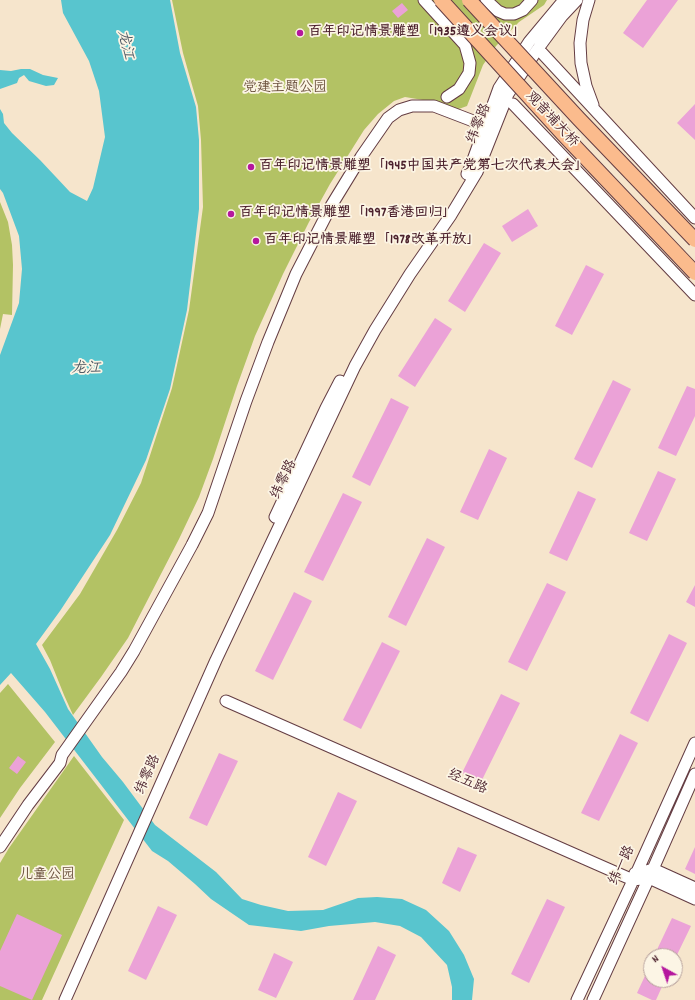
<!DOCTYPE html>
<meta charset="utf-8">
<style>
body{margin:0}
#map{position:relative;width:695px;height:1000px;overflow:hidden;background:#f6e5cc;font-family:Dekko,sans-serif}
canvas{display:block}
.north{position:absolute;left:643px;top:948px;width:40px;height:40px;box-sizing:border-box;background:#fcf5e5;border:1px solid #b59f9b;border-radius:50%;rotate:320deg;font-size:11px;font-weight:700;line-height:16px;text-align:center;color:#4a1f2b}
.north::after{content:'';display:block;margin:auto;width:14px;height:18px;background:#b5179e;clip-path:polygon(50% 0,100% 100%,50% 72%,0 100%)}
</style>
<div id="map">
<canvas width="695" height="1000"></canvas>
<div class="north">N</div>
</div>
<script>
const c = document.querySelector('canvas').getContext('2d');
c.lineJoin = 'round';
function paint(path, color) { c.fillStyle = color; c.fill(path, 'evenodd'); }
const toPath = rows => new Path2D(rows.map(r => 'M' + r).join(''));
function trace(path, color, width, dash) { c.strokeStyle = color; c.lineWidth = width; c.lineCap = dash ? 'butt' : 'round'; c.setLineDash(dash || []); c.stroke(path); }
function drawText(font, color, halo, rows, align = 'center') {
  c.font = font + ' Dekko,"LXGW WenKai TC",sans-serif'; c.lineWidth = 3.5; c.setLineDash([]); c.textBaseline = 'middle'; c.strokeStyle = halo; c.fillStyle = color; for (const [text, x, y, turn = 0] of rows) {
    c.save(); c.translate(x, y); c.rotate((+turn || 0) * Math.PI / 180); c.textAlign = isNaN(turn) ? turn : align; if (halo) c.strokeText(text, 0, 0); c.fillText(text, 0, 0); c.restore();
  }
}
const green = toPath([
 [172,0,547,0,544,5,519,22,496,46,483,65,467,106,456,110,441,106,423,100,405,97,394,101,378,114,364,130,330,184,309,222,283,274,255,336,237,386,213,459,199,497,179,539,128,638,101,677,73,715,64,695,50,660,42,645,80,594,117,530,141,483,172,388,189,310,203,207,201,140,198,106,183,53],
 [0,202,8,222,12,245,13,265,12,315,3,314,0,329],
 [8,684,55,742,20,788,0,818,0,693],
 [74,756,124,820,42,1000,0,1000,0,863,9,848]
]);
const water = toPath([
 [61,0,170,0,180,53,196,107,199,140,199,209,187,310,170,389,146,460,110,535,60,611,36,644,50,669,68,709,102,757,123,782,155,825,216,872,242,899,261,905,288,911,323,910,358,898,377,897,402,899,426,910,449,931,464,955,474,979,472,1000,452,1000,452,987,447,965,421,937,400,926,375,922,329,926,301,931,249,925,211,899,195,884,168,861,152,851,45,712,11,673,0,685,0,355,19,303,22,269,19,236,3,193,0,189,0,109,3,114,4,123,12,133,40,160,70,192,87,201,93,188,105,137,99,91,89,61,63,13],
 [21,69,30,69,43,75,58,78,54,85,46,86,29,81,24,75,19,78,17,83,0,89,0,70,11,71]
]);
const building = toPath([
 [647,0,678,0,643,48,623,33],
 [402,3,408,10,398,18,392,11],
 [695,104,695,140,677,123],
 [528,209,538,226,512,242,502,226],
 [484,243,501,253,465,312,448,301],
 [586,265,604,274,572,335,555,326],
 [435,318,452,329,415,387,398,376],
 [613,380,631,389,592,468,574,459],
 [687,386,695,389,695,416,676,456,658,448],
 [391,398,409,407,370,486,352,477],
 [489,449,507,458,478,520,460,512],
 [658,471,676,479,647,541,629,533],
 [578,491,596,499,567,561,549,553],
 [343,493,362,502,323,581,304,572],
 [427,538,445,547,406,626,388,617],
 [547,583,566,592,527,671,508,662],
 [695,585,695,607,686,602],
 [294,592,312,601,273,680,255,671],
 [669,634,687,643,648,722,630,713],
 [382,642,400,651,361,729,343,720],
 [501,694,520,703,481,782,462,773],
 [620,734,638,743,599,821,581,813],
 [219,753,238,761,207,826,189,818],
 [18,756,26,762,17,774,9,768],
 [338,792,357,801,326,866,308,857],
 [458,847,477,855,460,892,442,883],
 [695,847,695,874,685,869],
 [547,899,565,907,529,983,511,974],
 [158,906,177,915,146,980,128,971],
 [17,914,62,935,32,1000,0,986,0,951],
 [672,918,691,926,675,959,675,956,654,956],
 [378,946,396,955,375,1000,353,1000],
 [274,953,293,962,276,998,258,990],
 [651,963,651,980,665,980,656,1000,652,1000,637,993]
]);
const minor = toPath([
 [424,0,465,45,470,63,469,73,459,89,447,97],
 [486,0,498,11,505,14,514,14,523,10,532,0],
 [589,0,583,20,580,43,581,63,586,86,593,105],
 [542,53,695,218],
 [513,104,695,295],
 [467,174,470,168,499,88,529,42,564,0],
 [275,517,326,408,340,381],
 [226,701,633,880,649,878,695,899],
 [0,847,28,805,60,763,62,755,121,672,134,651,192,545,208,513,246,401,268,342,296,274,331,206,361,157,388,118,399,110,412,106,434,106,481,124],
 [635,873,636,874,653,869,695,888],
 [65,1000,216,660,355,366,375,330,410,274,451,215,477,172,508,94,537,50,562,16,577,0],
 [577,1000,636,874,695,743],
 [593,1000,653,869,695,774]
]);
const majorBridge = toPath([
 [441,0,563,134,695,273],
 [469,0,579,119,695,240]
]);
const markers = [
 [300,33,4,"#b5179e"],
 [251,167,4,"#b5179e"],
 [231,214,4,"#b5179e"],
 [256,241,4,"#b5179e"]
];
const poiNames = [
 ["百年印记情景雕塑「1935遵义会议」",308,33],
 ["百年印记情景雕塑「1945中国共产党第七次代表大会」",259,167],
 ["百年印记情景雕塑「1997香港回归」",239,214],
 ["百年印记情景雕塑「1978改革开放」",264,241]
];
const parkNames = [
 ["党建主题公园",285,89],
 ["儿童公园",47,876]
];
const streetNames = [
 ["观音埔大桥",551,120,47],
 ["纬零路",480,124,-68],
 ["纬零路",285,480,-65],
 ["纬零路",149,775,-66],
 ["经五路",467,783,24],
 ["纬一路",623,866,-65]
];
const waterNames = [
 ["龙江",124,45,77],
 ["龙江",86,370]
];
paint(green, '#b3c264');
paint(water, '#58c5ce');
paint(building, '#eba2d7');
trace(minor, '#643d43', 13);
trace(minor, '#fff', 11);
trace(majorBridge, '#643d43', 16, []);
trace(majorBridge, '#fbbb8d', 14);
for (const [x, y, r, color] of markers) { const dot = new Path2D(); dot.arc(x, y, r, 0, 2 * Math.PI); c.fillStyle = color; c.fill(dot); trace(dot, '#fcf5e5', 1.5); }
drawText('bold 14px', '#4a1f2b', '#fcf5e5', poiNames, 'left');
drawText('14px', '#6a503c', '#fcf5e5', parkNames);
drawText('14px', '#4a1f2b', '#fcf5e5', streetNames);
drawText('italic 15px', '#4f5964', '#fcf5e5', waterNames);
</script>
